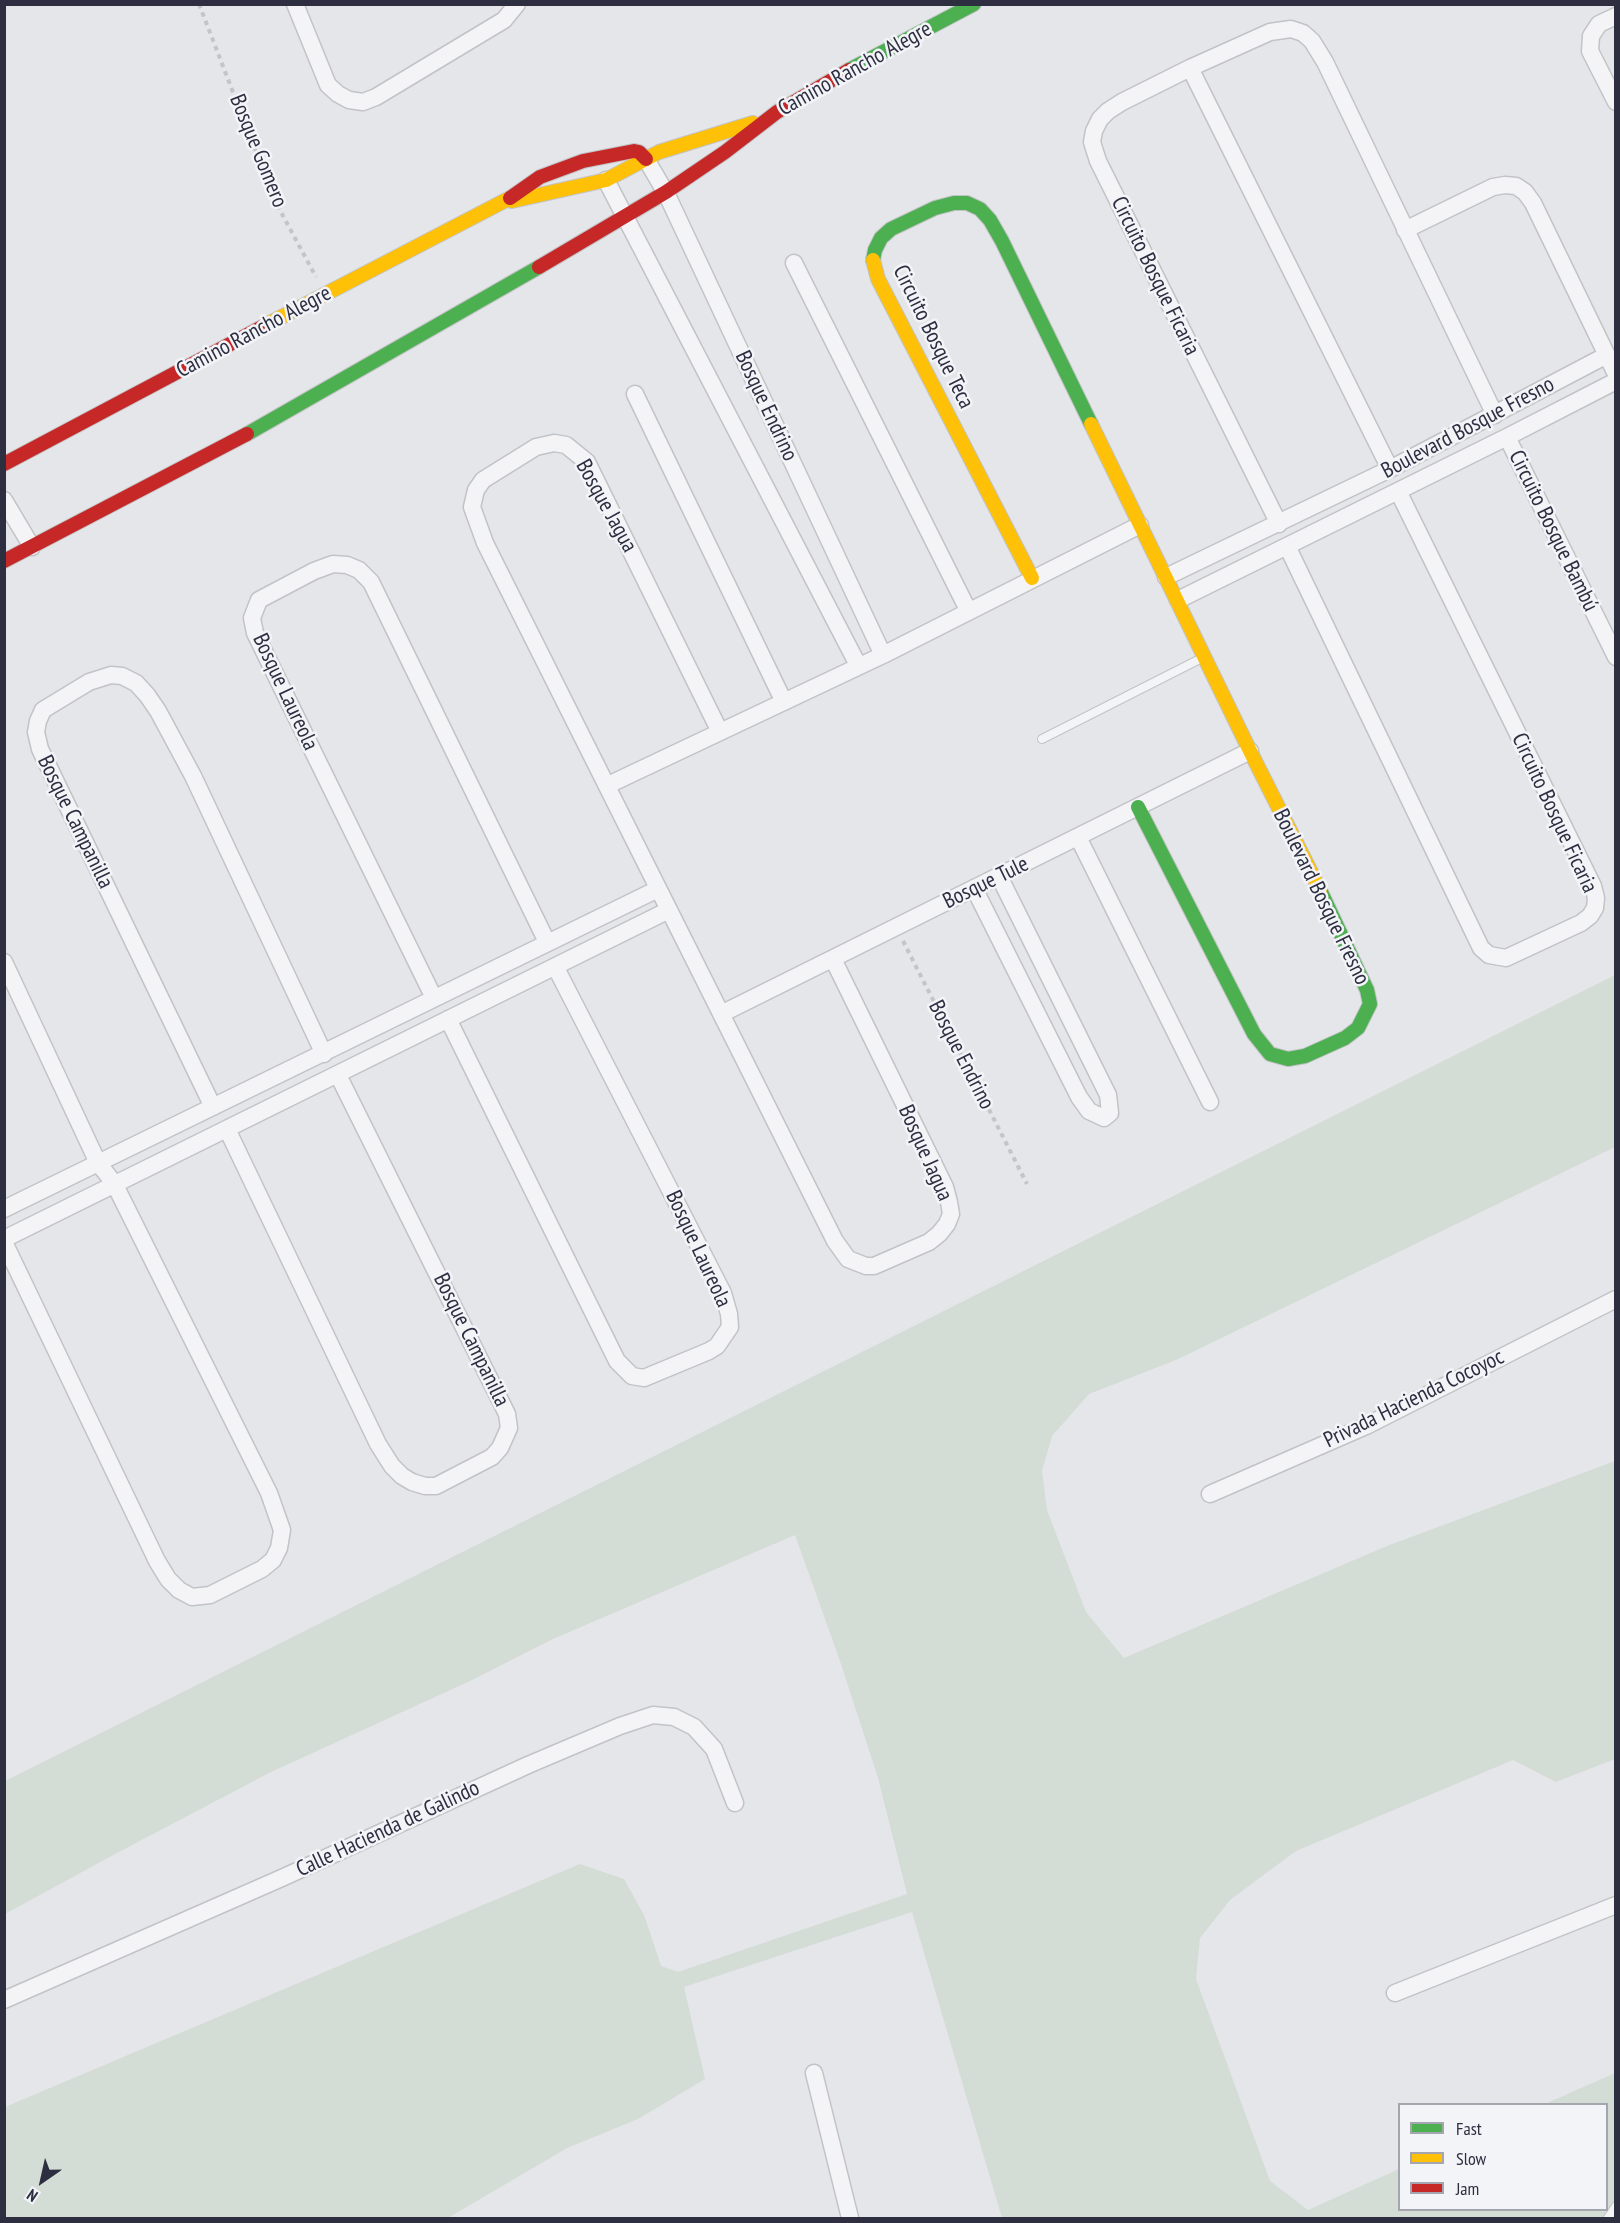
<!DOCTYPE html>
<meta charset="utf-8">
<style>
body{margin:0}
#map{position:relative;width:1620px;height:2223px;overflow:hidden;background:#e5e6e9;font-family:"PT Sans Narrow",sans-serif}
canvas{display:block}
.frame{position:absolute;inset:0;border:6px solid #2d2f41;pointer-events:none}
.legend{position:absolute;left:1398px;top:2103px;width:210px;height:108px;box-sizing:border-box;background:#f3f4f8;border:2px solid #a4a5af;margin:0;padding:8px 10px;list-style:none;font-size:18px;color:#2d2f41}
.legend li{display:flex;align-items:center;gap:12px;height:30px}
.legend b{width:30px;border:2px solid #a4a5af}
.north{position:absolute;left:12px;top:2151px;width:60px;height:60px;-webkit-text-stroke:4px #f3f4f8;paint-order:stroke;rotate:214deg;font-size:16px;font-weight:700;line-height:24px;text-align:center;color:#2d2f41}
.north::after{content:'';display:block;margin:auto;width:21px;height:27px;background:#2d2f41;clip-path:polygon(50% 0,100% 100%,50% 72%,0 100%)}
</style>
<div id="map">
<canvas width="1620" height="2223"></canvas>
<div class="frame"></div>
<ul class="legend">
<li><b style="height:8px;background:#4caf50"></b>Fast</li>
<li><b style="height:8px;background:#ffc107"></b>Slow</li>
<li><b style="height:8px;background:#c62828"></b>Jam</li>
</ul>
<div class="north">N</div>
</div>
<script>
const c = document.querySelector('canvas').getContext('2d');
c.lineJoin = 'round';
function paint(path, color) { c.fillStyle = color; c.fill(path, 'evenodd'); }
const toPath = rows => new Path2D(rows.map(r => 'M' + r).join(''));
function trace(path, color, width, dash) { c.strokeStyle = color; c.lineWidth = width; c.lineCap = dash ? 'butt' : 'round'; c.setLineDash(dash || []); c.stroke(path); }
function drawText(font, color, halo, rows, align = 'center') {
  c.font = font + ' "PT Sans Narrow",sans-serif'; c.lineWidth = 5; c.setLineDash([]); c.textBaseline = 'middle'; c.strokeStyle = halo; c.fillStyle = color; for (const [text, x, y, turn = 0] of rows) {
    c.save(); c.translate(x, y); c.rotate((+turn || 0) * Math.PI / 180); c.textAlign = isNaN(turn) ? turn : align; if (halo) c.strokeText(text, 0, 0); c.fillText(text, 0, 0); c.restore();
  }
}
const green = toPath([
 [1615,975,1615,1147,1176,1360,1089,1394,1052,1436,1042,1471,1047,1510,1086,1612,1124,1658,1387,1546,1615,1461,1615,1759,1556,1782,1513,1760,1296,1851,1230,1900,1200,1938,1196,1979,1270,2181,1308,2210,1399,2169,1400,2210,1606,2210,1606,2104,1545,2104,1615,2073,1615,2218,1002,2218,912,1912,684,1987,705,2079,638,2119,567,2148,448,2218,5,2218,5,2107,580,1864,624,1879,644,1915,661,1966,678,1972,907,1894,878,1778,841,1664,795,1535,553,1639,470,1681,271,1772,115,1854,5,1914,5,1781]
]);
const path = toPath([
 [199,4,275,201,316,277],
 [903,941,1027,1184]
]);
const lane = toPath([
 [1042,739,1202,658],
 [1608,2218,1616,2206]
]);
const street = toPath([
 [295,4,328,85,338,94,349,100,363,102,376,97,504,20,517,4],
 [1616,16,1599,24,1591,36,1590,51,1616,102],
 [1190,68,1270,32,1291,29,1303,33,1312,41,1325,62,1495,415],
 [646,159,667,195,883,655],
 [606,180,858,665],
 [1405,230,1493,187,1505,185,1516,186,1525,192,1533,203,1616,374],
 [794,263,968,610],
 [635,394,784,702],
 [1507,437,1616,657],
 [4,500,32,547],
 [1279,524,1098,161,1092,142,1094,131,1100,119,1108,111,1122,102,1190,68,1390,469],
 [1287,546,1481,948,1489,955,1506,958,1581,923,1590,916,1595,908,1596,898,1593,886,1398,491],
 [1166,577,1390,469,1607,355],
 [1178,600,1507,437,1616,381],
 [720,732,587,462,566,445,554,443,536,447,483,480,476,490,472,507,485,543,835,1241,848,1259,866,1266,874,1266,929,1242,939,1234,947,1224,951,1214,949,1202,945,1187,833,959],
 [608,785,883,655,1140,525],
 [1078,837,1210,1102],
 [974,888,1079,1097,1089,1111,1104,1118,1110,1113,1108,1095,999,876],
 [4,962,98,1163,114,1183,269,1493,282,1530,279,1548,273,1560,262,1569,210,1595,192,1597,179,1590,168,1579,157,1561,4,1242],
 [434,998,255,633,252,618,259,600,314,571,333,564,347,565,359,570,371,582,547,942],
 [721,1014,1250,751],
 [448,1019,617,1361,632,1376,644,1378,709,1351,717,1346,730,1327,729,1314,723,1293,556,968],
 [213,1107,40,749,36,732,38,721,43,710,89,682,111,675,122,676,136,683,147,695,158,711,193,776,324,1054],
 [227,1129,378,1444,392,1466,402,1476,412,1482,425,1486,436,1486,492,1457,500,1448,509,1428,507,1414,338,1075],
 [4,1209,658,889],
 [4,1239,669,910],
 [1210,1494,1366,1426,1616,1299],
 [1395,1993,1616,1905],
 [4,2000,284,1877,528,1765,620,1726,653,1715,674,1717,694,1727,714,1749,735,1803],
 [814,2073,850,2218]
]);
const fast = toPath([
 [849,70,974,4],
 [873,260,875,250,881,238,891,229,935,208,954,203,967,203,980,209,990,220,1002,241,1091,424],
 [247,434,539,267],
 [1138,807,1254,1034,1270,1054,1288,1059,1305,1056,1345,1038,1358,1028,1370,1004,1367,990,1320,890]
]);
const slow = toPath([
 [512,201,606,180,659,152,753,123],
 [873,260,878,279,1032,578],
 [266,325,510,198],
 [1091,424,1250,751,1320,890]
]);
const jam = toPath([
 [510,198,540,177,583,161,634,151,639,152,646,159],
 [539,267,666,192,725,152,777,112,849,70],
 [4,464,266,325],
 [4,561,247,434]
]);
const streetNames = [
 ["Camino Rancho Alegre",855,69,-29],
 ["Bosque Gomero",258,151,68],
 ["Circuito Bosque Ficaria",1155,276,64],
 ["Camino Rancho Alegre",254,332,-28],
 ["Circuito Bosque Teca",933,337,64],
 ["Bosque Endrino",766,406,65],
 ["Boulevard Bosque Fresno",1468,428,-28],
 ["Bosque Jagua",606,506,61],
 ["Circuito Bosque Bambú",1553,531,64],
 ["Bosque Laureola",285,692,65],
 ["Circuito Bosque Ficaria",1554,813,65],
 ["Bosque Campanilla",75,822,64],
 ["Bosque Tule",986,883,-26],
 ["Boulevard Bosque Fresno",1321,897,64],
 ["Bosque Endrino",961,1055,63],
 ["Bosque Jagua",925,1153,66],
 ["Bosque Laureola",698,1249,65],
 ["Bosque Campanilla",471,1340,64],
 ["Privada Hacienda Cocoyoc",1414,1399,-26],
 ["Calle Hacienda de Galindo",388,1829,-25]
];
paint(green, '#d4dcd6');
trace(lane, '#c2c3c6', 10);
trace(street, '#c2c3c6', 19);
trace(fast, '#c2c3c6', 16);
trace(slow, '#c2c3c6', 16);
trace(jam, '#c2c3c6', 16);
trace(path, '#c4c4c9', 4, [4.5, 4.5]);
trace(lane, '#f4f4f6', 8);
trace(street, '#f4f4f6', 16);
trace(fast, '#4caf50', 14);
trace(slow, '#ffc107', 14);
trace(jam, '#c62828', 14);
drawText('22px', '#2d2f41', '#f3f4f8', streetNames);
</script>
